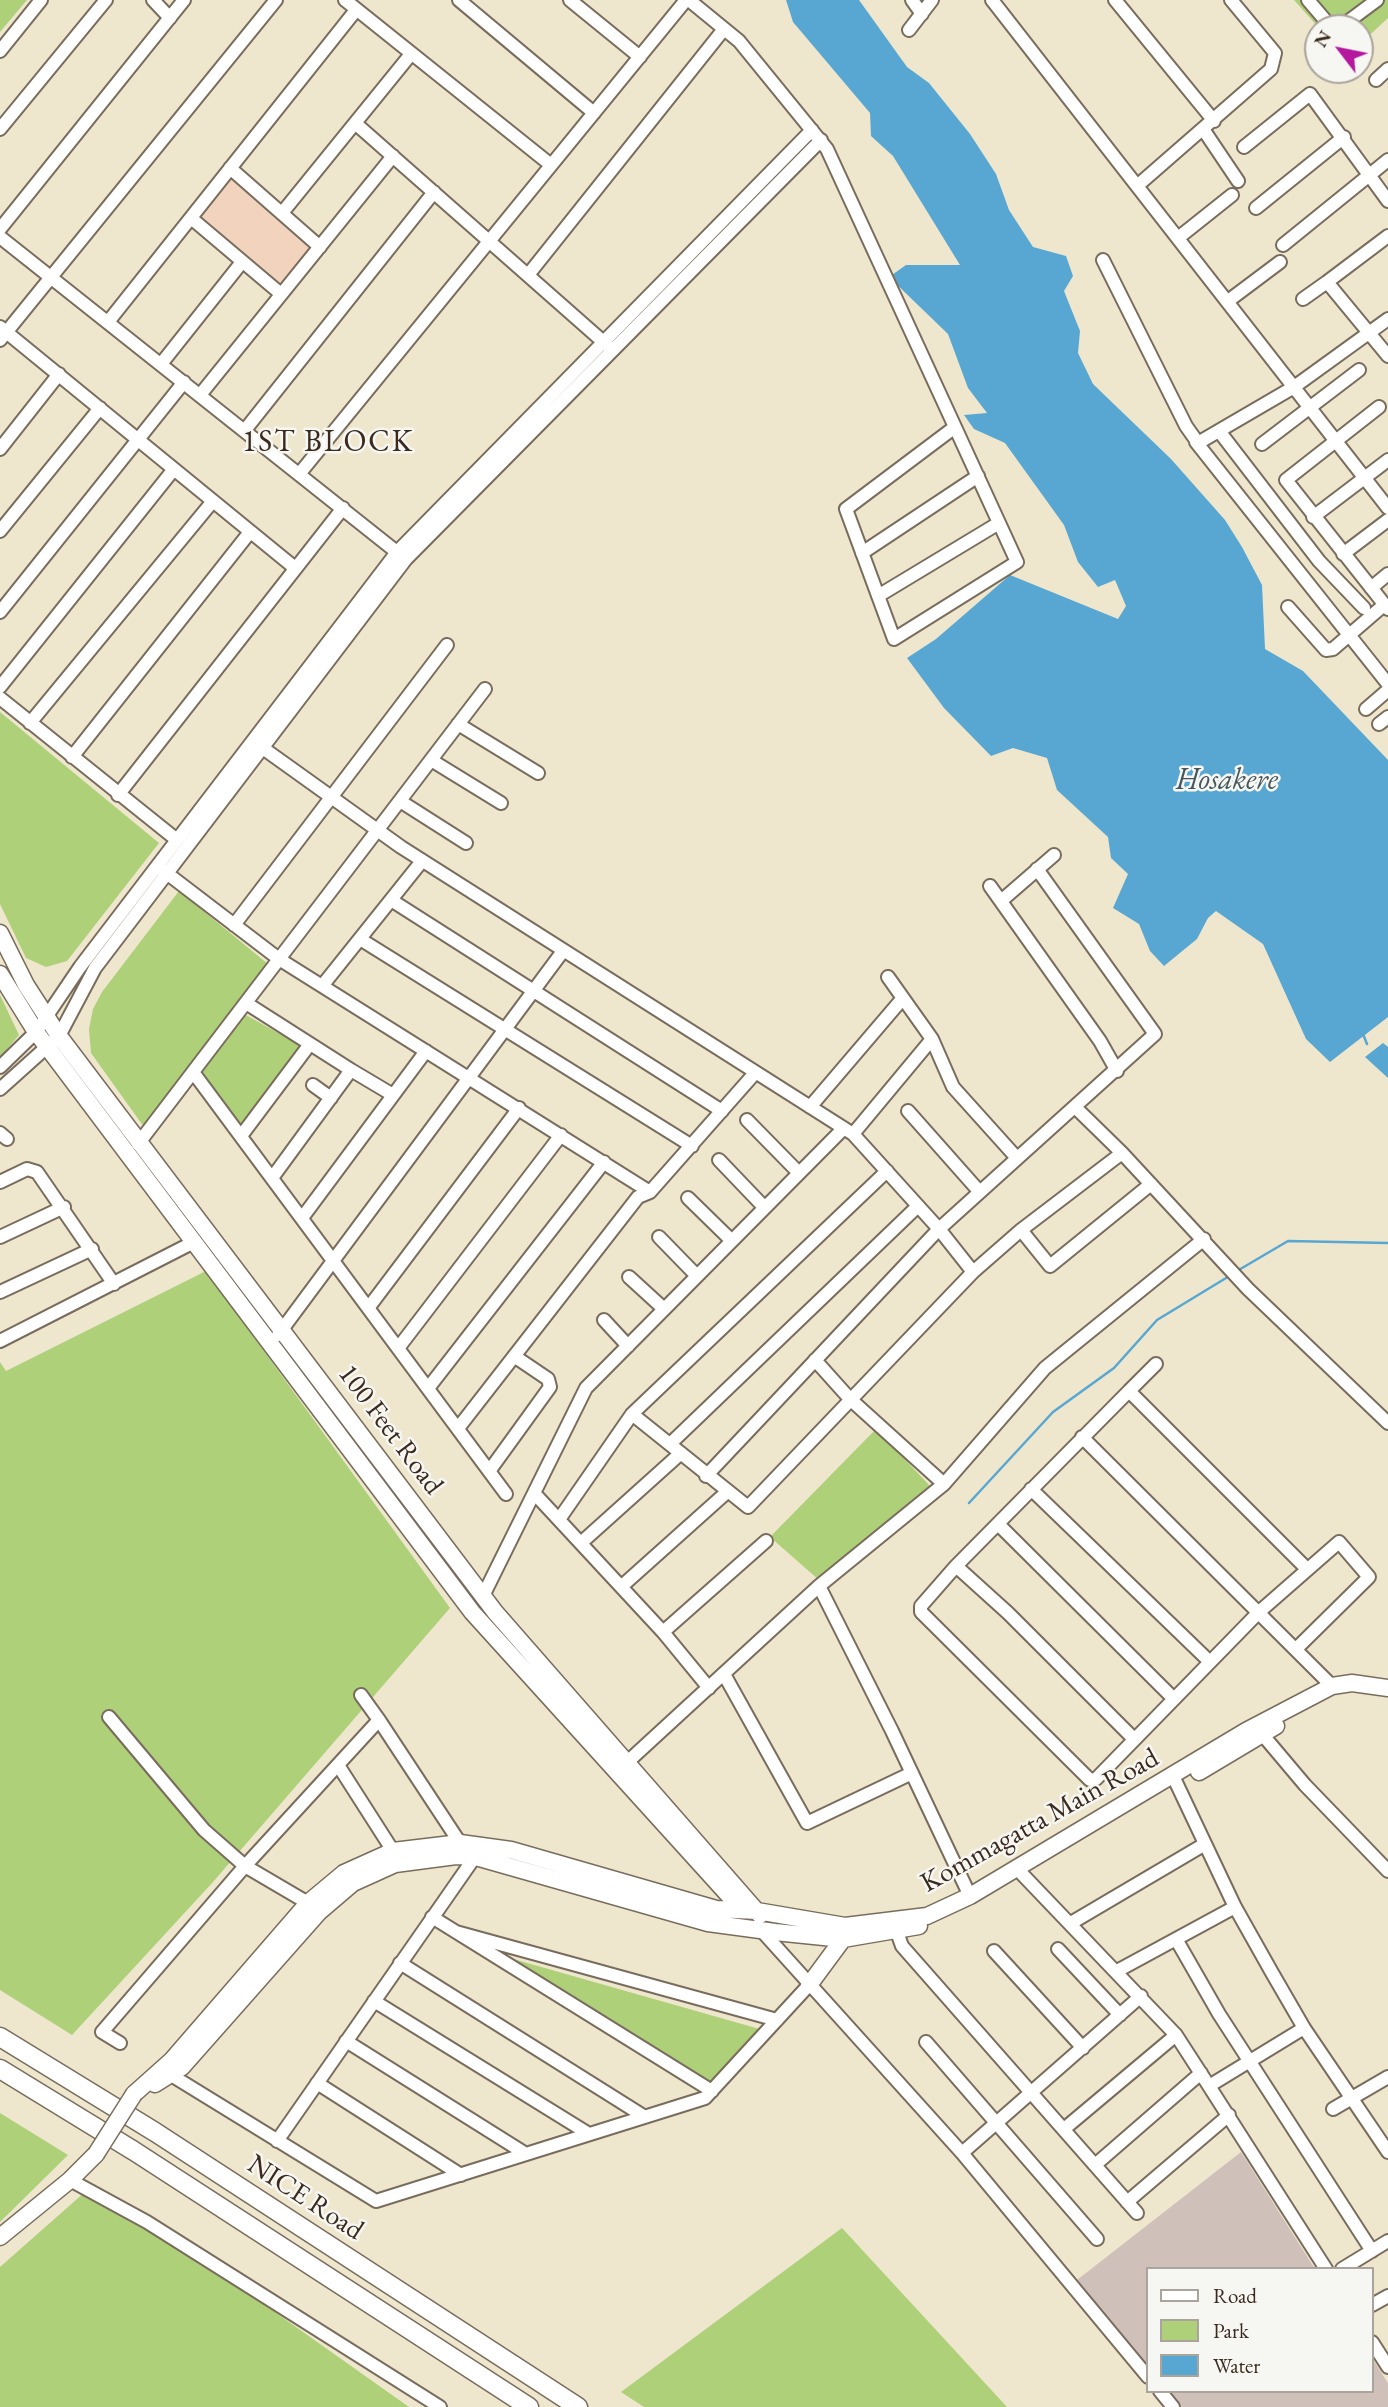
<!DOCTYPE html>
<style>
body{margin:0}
#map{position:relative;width:1388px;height:2407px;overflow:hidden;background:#eee7ce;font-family:"EB Garamond",serif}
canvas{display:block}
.legend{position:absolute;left:1146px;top:2267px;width:228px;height:126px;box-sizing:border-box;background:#f6f6f2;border:2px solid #aba49d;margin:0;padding:9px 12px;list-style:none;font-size:21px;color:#3b2a1e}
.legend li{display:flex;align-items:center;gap:14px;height:35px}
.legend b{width:35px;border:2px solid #aba49d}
.north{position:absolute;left:1304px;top:14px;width:70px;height:70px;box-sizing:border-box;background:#f6f6f2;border:2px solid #aba49d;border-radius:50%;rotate:302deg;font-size:19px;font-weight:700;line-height:28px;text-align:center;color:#3b2a1e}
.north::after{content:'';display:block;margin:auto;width:24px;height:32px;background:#b5179e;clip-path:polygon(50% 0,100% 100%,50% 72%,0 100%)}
</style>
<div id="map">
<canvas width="1388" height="2407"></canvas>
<ul class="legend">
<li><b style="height:9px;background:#fff"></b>Road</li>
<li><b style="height:19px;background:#add079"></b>Park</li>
<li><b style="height:19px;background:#58a7d2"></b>Water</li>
</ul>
<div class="north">N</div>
</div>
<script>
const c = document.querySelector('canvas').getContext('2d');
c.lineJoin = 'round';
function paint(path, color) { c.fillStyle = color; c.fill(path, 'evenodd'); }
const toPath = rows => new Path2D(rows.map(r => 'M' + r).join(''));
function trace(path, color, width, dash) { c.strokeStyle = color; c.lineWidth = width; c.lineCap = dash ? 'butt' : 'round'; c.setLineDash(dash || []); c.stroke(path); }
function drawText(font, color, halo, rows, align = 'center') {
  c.font = font + ' "EB Garamond",serif'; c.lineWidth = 5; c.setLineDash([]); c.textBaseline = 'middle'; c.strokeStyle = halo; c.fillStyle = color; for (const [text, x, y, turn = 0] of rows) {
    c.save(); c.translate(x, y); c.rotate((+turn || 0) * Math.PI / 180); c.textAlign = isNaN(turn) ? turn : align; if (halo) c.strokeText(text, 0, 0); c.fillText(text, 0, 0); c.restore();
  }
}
const built = toPath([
 [232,179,313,246,279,288,198,221]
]);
const industrial = toPath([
 [1241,2152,1315,2269,1148,2269,1148,2366,1077,2280],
 [1372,2358,1388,2383,1388,2407,1182,2407,1169,2391,1372,2391]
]);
const green = toPath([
 [0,0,27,0,0,32],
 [1294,0,1388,0,1388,18,1360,44,1360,28,1319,28],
 [0,712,159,843,67,961,46,967,26,958,0,904],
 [179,891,268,964,144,1127,91,1053,89,1029,93,1009,102,992],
 [0,995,19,1035,0,1057],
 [244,1014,303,1047,241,1129,201,1073],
 [206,1271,450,1608,213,1882,72,2035,0,1990,0,1362,6,1371],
 [876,1429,931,1487,819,1580,770,1537],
 [506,1957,763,2030,710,2084],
 [0,2113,68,2155,0,2222],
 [94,2184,409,2407,0,2407,0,2267],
 [842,2228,1007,2407,644,2407,621,2392]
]);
const water = toPath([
 [786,0,859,0,907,67,929,83,970,134,996,174,1009,210,1033,247,1066,256,1073,276,1064,291,1080,331,1078,353,1093,384,1171,459,1225,520,1242,547,1262,585,1265,649,1303,671,1388,760,1388,1017,1330,1062,1306,1039,1263,944,1216,911,1208,918,1197,939,1164,966,1150,951,1139,924,1113,908,1128,874,1111,858,1108,837,1057,790,1047,758,1013,748,991,756,944,708,907,658,936,639,1010,575,1118,619,1126,606,1115,580,1098,587,1078,562,1064,525,1005,443,974,429,964,415,987,413,968,388,948,334,889,277,906,265,960,265,893,156,871,136,870,113,793,22],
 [1383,1043,1388,1047,1388,1078,1365,1057]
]);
const stream = toPath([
 [1363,1034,1367,1044],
 [1237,1271,1288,1241,1388,1243],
 [969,1503,1053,1412,1114,1368,1157,1320,1231,1275]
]);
const minor = toPath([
 [153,0,170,18],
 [345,0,551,165],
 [459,0,594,113],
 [570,0,640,57],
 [689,0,739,41,827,149,955,427,1017,562,894,639,846,509,955,427],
 [912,0,922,14],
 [992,0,1388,508],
 [1115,0,1214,121],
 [1308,0,1331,27,1342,26,1377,0],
 [909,30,932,0],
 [0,51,41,0],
 [1376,80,1388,69],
 [355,123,608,346],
 [0,129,106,0],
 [1203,129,1238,181],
 [1244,147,1310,94,1388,201],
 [230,168,320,247],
 [1137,186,1271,69,1275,53,1231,0],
 [1256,208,1344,137],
 [282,213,411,54],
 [191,218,281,294],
 [0,229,184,0],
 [1388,236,1327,282,1388,356],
 [0,237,403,557],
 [1178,238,1232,195],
 [1283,245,1388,160],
 [1103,260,1186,426,1198,443,1294,387,1388,319],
 [528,275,724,29],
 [1303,299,1327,282],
 [1228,301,1280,262],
 [108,322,356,10],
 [0,327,295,568],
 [0,340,276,0],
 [161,364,242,262],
 [200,395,393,156],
 [1379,407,1286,480,1388,609],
 [245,430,434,192],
 [1219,431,1319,561,1364,608],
 [1196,442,1388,684],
 [1262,444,1359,370],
 [0,449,59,374],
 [300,473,686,0],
 [1313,517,1388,460],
 [0,531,100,408],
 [862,553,978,476],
 [1343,554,1388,520],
 [1371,588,1388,574],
 [878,596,999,523],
 [1288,607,1326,650,1333,649,1384,605],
 [0,612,184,382],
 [0,687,174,469],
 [0,698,177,840],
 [1366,709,1388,690],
 [30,723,213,501],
 [458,724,538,773],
 [1379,724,1388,717],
 [253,741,401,847,853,1134,939,1229,973,1272,1021,1230,1122,1153,1248,1289,1388,1423],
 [72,757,250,532],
 [431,760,501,803],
 [118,795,343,508],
 [400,801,466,843],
 [160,868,279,959,650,1192],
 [990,886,1100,1041,1117,1071],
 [391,900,722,1111],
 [1001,901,1054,855],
 [234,925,447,645],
 [360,939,692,1146],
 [322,986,422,861],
 [246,1003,351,1070,272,1178],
 [932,1039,953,1087,1016,1157],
 [0,1067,36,1032,80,967,397,552,812,130],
 [351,1070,393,1095],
 [193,1072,506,1494],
 [313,1085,331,1098],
 [0,1089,59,1036,95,968,406,559,821,140],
 [810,1107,903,998],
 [1076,1108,1122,1153],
 [908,1111,978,1190],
 [747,1120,798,1172],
 [0,1133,7,1139],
 [853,1134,932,1039,888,977],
 [241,1136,310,1044],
 [138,1144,485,689],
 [719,1160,764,1207],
 [0,1182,27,1169,37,1172,114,1284],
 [688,1198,732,1241],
 [302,1218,426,1051],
 [1021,1230,1050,1266,1151,1184],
 [0,1237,64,1207],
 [659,1237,697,1276],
 [629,1277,664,1309],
 [0,1292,92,1249],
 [369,1307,519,1108],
 [604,1320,628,1346],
 [278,1335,563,951],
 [0,1341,194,1242],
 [399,1347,561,1135],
 [815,1360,850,1399,944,1484],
 [429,1387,604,1162],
 [1129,1391,1156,1364],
 [632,1414,748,1507,973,1272],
 [459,1427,638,1197,650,1192,755,1073],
 [1082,1437,1332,1686],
 [671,1443,918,1206],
 [490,1470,550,1387,548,1379,514,1356],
 [706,1476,939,1229,1155,1034,1037,869],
 [1031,1489,1210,1662],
 [534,1493,663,1632,709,1688],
 [560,1518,632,1414,887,1171],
 [998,1524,1174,1699],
 [582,1542,681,1453],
 [956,1566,1008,1613,1134,1739],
 [622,1586,727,1492],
 [819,1586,892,1731,970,1896],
 [483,1596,586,1388,843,1129],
 [663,1632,766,1541],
 [1296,1649,1369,1577,1339,1542,1259,1612,1096,1779,1090,1780,921,1612,921,1606,956,1566,1129,1391,1307,1569],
 [725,1676,807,1823,912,1773],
 [361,1695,379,1720],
 [109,1717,204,1830,245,1866,308,1903],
 [1262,1734,1305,1785,1388,1871],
 [338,1765,393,1851],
 [622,1767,819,1586,944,1484,1045,1368,1204,1239],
 [1173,1776,1235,1907,1271,1971,1304,2028,1388,2152],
 [1022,1874,1176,2035,1209,2086],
 [432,1917,712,2091],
 [1071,1923,1205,1844],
 [761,1930,962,2153,1148,2377],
 [456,1932,777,2020],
 [897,1932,902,1946,1137,2213],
 [1176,1939,1219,2014,1372,2251],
 [1058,1949,1120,2015],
 [994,1951,1083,2048],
 [400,1963,645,2117],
 [1117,1971,1235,1907],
 [374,2001,589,2134],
 [1304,2028,1209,2086,1326,2269],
 [346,2041,526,2154],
 [926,2042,1097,2239],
 [120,2043,102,2032,245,1866,379,1720,460,1843,460,1849],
 [171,2075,376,2201,705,2098,809,1985],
 [317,2083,461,2175],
 [1333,2109,1388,2077],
 [1064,2129,1176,2035],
 [277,2141,479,1851],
 [962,2153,1141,1996],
 [1095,2165,1201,2073],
 [70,2180,147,2222,440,2407],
 [1127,2202,1229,2115],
 [1342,2269,1388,2241],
 [1372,2305,1388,2296],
 [1372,2342,1388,2367],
 [1160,2391,1173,2407]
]);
const major = toPath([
 [0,933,26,985,59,1036,495,1612,760,1915],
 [0,974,36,1032,472,1612,733,1900],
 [1199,1772,1276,1726],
 [809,1985,843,1939,844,1932],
 [155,2084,182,2067,319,1912,353,1883,395,1864,456,1856,476,1857,708,1923,775,1932,843,1939,919,1926],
 [134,2094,172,2060,308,1903,344,1873,393,1851,460,1843,511,1850,716,1909,757,1911,845,1926,927,1916,970,1896,1246,1731,1332,1686,1352,1683,1388,1688],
 [0,2237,70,2180,96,2154]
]);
const highway = toPath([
 [0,2037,155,2132,578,2407],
 [0,2069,134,2151,529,2407]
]);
const majorBridge = toPath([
 [96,2154,134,2094]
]);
const streetNames = [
 ["100 Feet Road",390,1430,53],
 ["Kommagatta Main Road",1040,1821,-29],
 ["NICE Road",305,2198,33]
];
const neighbourhoodNames = [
 ["1ST BLOCK",328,443]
];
const waterNames = [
 ["Hosakere",1227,781]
];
paint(built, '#f2d4be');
paint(industrial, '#cfc0ba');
paint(green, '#add079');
paint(water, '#58a7d2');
trace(stream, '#58a7d2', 2.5);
trace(minor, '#7a6c5c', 16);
trace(major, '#7a6c5c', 19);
trace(highway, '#7a6c5c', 21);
trace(minor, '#fff', 12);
trace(major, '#fff', 16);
trace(highway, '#fff', 18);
trace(majorBridge, '#7a6c5c', 19, []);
trace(majorBridge, '#fff', 16);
drawText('28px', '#3b2a1e', '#f6f6f2', streetNames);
c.letterSpacing = '2px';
drawText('30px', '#3b2a1e', '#f6f6f2', neighbourhoodNames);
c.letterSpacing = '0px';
drawText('italic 30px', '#45565d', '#f6f6f2', waterNames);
</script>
